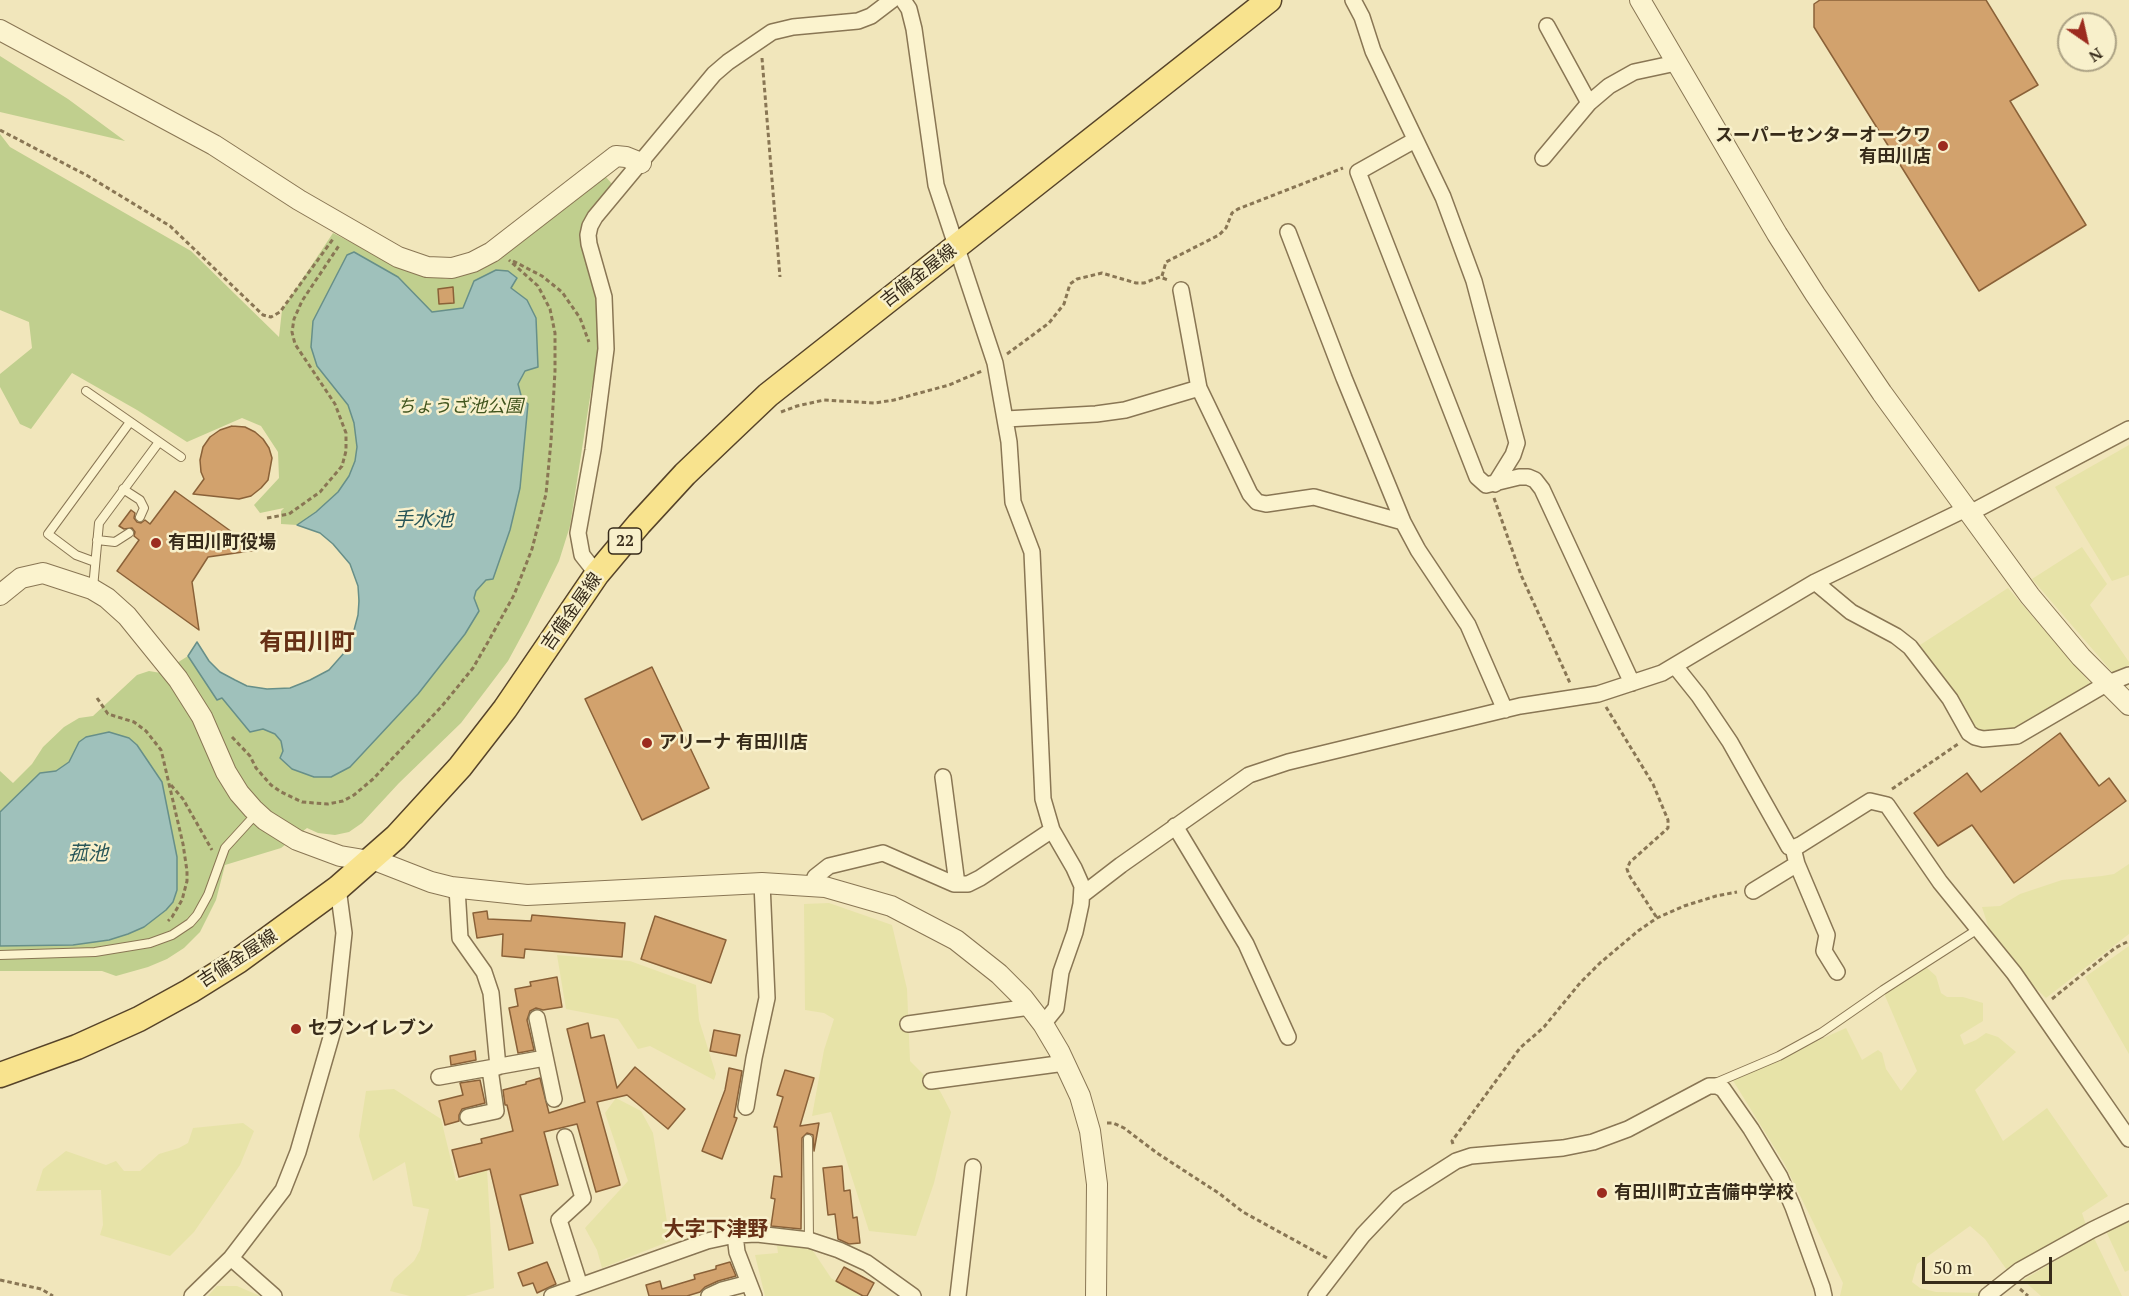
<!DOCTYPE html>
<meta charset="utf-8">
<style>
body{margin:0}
#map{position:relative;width:2129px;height:1296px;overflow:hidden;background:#f1e6bb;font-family:"PT Serif",serif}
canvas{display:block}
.north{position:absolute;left:2057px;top:12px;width:60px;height:60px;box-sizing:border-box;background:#f8f0cb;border:2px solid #aba184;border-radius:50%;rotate:146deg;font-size:16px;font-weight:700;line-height:24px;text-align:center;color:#372b1a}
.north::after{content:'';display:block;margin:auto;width:21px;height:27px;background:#9c2c1f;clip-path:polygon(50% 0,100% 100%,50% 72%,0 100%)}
.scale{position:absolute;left:1922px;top:1257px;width:130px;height:27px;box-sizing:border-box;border:3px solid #372b1a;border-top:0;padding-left:8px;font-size:18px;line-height:21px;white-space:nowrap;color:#372b1a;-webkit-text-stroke:4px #f8f0cb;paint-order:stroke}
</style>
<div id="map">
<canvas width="2129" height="1296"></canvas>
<div class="north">N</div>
<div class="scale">50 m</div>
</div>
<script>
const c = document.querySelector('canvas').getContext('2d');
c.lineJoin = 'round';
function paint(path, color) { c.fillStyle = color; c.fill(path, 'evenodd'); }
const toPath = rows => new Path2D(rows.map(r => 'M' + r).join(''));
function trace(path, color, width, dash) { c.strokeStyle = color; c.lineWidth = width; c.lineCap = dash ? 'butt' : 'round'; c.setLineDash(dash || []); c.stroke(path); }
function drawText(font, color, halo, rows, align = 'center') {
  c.font = font + ' "PT Serif","Noto Sans JP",serif'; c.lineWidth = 5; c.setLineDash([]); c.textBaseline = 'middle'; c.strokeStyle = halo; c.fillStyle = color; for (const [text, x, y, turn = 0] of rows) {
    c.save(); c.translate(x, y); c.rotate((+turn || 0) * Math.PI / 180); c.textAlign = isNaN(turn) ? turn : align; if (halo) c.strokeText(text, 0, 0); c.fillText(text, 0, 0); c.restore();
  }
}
const farmland = toPath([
 [2129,445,2129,575,2112,581,2055,487],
 [2082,547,2107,584,2090,605,2129,662,2129,665,2113,673,2032,579],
 [2008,588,2092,685,2017,730,1976,730,1920,645],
 [2129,864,2129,934,2046,998,2029,982,2001,949,1989,929,1982,907,2000,906,2020,894,2062,880,2102,876,2114,874],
 [829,903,892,925,907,989,910,1061,940,1091,951,1112,934,1183,916,1236,869,1231,831,1112,812,1116,824,1050,834,1019,824,1013,805,1010,804,904],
 [2129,946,2129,1054,2085,977],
 [557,955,630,961,696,985,699,1020,716,1074,714,1080,650,1046,638,1049,618,1019,566,1009],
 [1926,967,1936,976,1941,993,1947,997,1963,997,1983,1003,1983,1021,1960,1035,1964,1045,1976,1040,1986,1033,1998,1037,2016,1052,1975,1090,2003,1141,2047,1108,2108,1196,2082,1213,2086,1225,2009,1273,1985,1239,1970,1226,1917,1264,1912,1282,1920,1288,1936,1292,1983,1293,1979,1296,1840,1296,1843,1283,1784,1163,1732,1079,1846,1028,1862,1060,1878,1050,1882,1053,1886,1069,1901,1091,1917,1071,1883,991,1914,976],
 [394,1089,441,1119,456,1181,487,1170,494,1288,465,1296,410,1296,390,1291,394,1279,414,1261,420,1250,429,1209,413,1206,405,1162,373,1181,359,1136,366,1091],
 [616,1098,641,1111,653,1133,670,1241,602,1268,597,1250,585,1228,628,1181,605,1113],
 [243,1123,254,1131,240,1165,194,1232,170,1256,100,1235,103,1225,101,1190,36,1191,43,1169,66,1151,106,1165,116,1161,124,1171,140,1171,159,1154,179,1148,188,1143,193,1128],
 [2129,1218,2129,1270,2125,1272,2105,1229],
 [2094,1238,2122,1296,2041,1296,2023,1280],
 [809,1245,831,1278,861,1296,765,1296,755,1255,778,1253,777,1246],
 [217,1286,237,1286,260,1296,208,1296]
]);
const green = toPath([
 [0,56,68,99,125,141,0,112],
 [0,134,10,147,191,251,279,337,282,310,333,233,407,271,447,279,471,273,489,265,605,176,613,185,587,214,581,227,582,243,593,280,598,310,599,353,591,391,570,526,559,561,528,624,508,661,461,723,399,783,362,823,349,832,335,835,318,833,307,828,281,848,225,865,216,900,200,932,184,948,167,959,148,967,116,976,102,971,0,971,0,771,13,783,32,764,43,747,64,727,79,718,93,716,137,675,149,671,161,673,188,656,197,642,209,661,220,672,247,686,267,689,290,688,310,680,329,670,344,653,353,634,358,615,358,586,350,564,333,544,320,533,307,528,297,525,281,524,281,511,284,508,260,513,254,505,279,478,278,452,261,426,242,418,187,442,137,410,72,373,31,429,20,424,0,387,0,374,32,348,29,322,0,310]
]);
const water = toPath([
 [354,252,398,277,432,312,463,308,474,281,496,270,508,271,517,278,511,288,527,300,536,318,538,367,525,371,518,384,522,399,528,404,520,488,510,530,493,579,486,580,476,591,474,598,479,611,465,634,418,694,350,767,331,777,314,777,292,769,280,758,283,751,281,741,275,734,263,729,250,732,222,698,217,700,188,656,197,642,209,661,220,672,235,680,247,686,267,689,290,688,310,680,329,670,344,653,353,634,358,615,359,601,358,586,350,564,333,544,320,533,297,525,316,512,338,492,349,476,355,461,357,447,354,423,348,405,317,366,311,347,313,321,347,255,354,252],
 [109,732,129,738,137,745,162,782,177,857,177,890,173,902,166,910,144,927,128,934,109,940,73,945,0,946,0,812,40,773,56,771,69,762,79,742,86,737,109,732]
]);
const building = toPath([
 [1820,0,1986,0,2038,85,2010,101,2086,225,1979,291,1814,27,1814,4,1820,0],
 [453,287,454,303,439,304,438,289,453,287],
 [232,426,245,427,255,432,263,439,269,448,272,458,268,480,261,488,251,496,239,499,193,494,204,479,201,472,200,460,203,447,210,437,220,430,232,426],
 [175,491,257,550,208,557,192,582,199,630,117,571,139,540,134,536,135,532,132,528,124,529,119,526,131,510,135,513,134,518,137,522,141,523,145,520,150,524,175,491],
 [652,667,709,788,642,820,585,699,652,667],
 [2060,733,2099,786,2109,778,2126,801,2014,883,1972,825,1938,846,1914,813,1967,773,1981,792,2060,733],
 [487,911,488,919,531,921,532,915,625,923,622,957,525,949,524,958,502,956,503,934,477,938,473,913,487,911],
 [655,916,726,940,711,983,641,959,655,916],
 [557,977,562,1007,543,1010,536,1008,530,1011,527,1020,534,1050,518,1053,509,1008,518,1006,515,989,531,986,530,982,557,977],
 [588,1023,591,1038,604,1035,617,1088,635,1067,685,1109,668,1129,627,1095,597,1102,620,1185,596,1192,577,1124,544,1132,558,1185,520,1195,533,1243,509,1250,490,1169,459,1177,452,1150,482,1143,481,1139,513,1131,507,1105,505,1105,503,1090,526,1084,526,1082,540,1078,549,1113,585,1102,567,1029,588,1023],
 [714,1030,740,1035,736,1056,710,1051,714,1030],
 [475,1051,476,1060,451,1065,450,1056,475,1051],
 [729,1068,742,1071,734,1117,737,1118,722,1159,702,1151,725,1090,729,1068],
 [785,1070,814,1078,800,1126,819,1123,814,1151,813,1135,807,1133,802,1138,801,1229,771,1226,775,1199,771,1198,774,1176,782,1177,777,1127,774,1127,783,1097,777,1095,785,1070],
 [480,1080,485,1103,462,1109,459,1115,459,1121,445,1125,439,1101,463,1095,460,1083,480,1080],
 [842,1166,844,1191,850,1190,853,1218,857,1217,860,1243,849,1244,838,1239,835,1214,828,1215,823,1168,842,1166],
 [547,1262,556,1284,537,1293,533,1283,523,1286,518,1273,547,1262],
 [730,1262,736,1276,718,1281,705,1287,700,1292,687,1296,649,1296,646,1285,660,1281,662,1289,695,1279,694,1275,716,1269,716,1266,730,1262],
 [844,1267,874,1283,867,1296,863,1296,836,1281,844,1267]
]);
const path = toPath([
 [762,58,780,277],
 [0,130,88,176,170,226,263,315,271,317,280,312,333,239],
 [513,261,542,276,562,292,580,318,589,342],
 [1162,276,1166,262,1219,235,1226,228,1232,213,1238,209,1343,168],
 [1007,354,1049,323,1064,304,1070,284,1077,279,1102,273,1136,283,1144,283,1160,277,1168,280],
 [781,412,797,406,824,400,875,403,894,400,949,385,982,371],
 [1494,498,1521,575,1570,683],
 [267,518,289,514,320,492,342,466,346,451,346,433,335,404,295,344,292,332,294,319,302,301,340,244],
 [97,698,108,714,134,722,146,731,161,750,163,758,183,844,187,871,187,881,182,900,172,917,168,921],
 [1606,707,1653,784,1668,820,1668,828,1630,862,1627,869,1629,875,1657,918],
 [232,737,250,756,256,768,271,785,281,792,302,802,328,804,343,801,354,795,373,779,442,706,473,668,488,642,514,595,532,549,546,494,551,441,555,371,555,333,550,309,538,286,509,260],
 [171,785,183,799,212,850],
 [1892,789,1958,744],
 [2052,999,2115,948,2129,941],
 [1107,1123,1113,1123,1124,1128,1157,1153,1220,1194,1243,1212,1327,1258],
 [1453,1144,1452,1141,1520,1048,1544,1027,1580,983,1600,963,1638,931,1657,918,1684,906,1716,896,1737,892],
 [0,1280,41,1289,53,1296],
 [2020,1289,2028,1296]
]);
const service = toPath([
 [86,391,181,457],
 [123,489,140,500,144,508,140,517],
 [97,540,115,542,129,533],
 [95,562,76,555,48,534,130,422],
 [93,588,99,523,159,442],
 [0,955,95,952,150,943,172,935,190,923,197,915,208,895,225,848,256,814],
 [1713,1084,1779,1056,1821,1033,1883,990,1978,929],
 [808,1139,809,1240]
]);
const minor = toPath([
 [903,0,909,9,914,29,936,185,995,363,1009,442,1013,502,1032,552,1043,799,1052,830,1074,868,1082,886,1081,904,1075,932,1061,972,1056,1008,1043,1024],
 [1353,0,1362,17,1373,51,1443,197,1474,281,1517,443,1513,455,1495,484],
 [1547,26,1589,103],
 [1415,140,1358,172,1477,477,1486,485,1519,477,1528,477,1535,480,1542,489,1632,683],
 [1543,158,1589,103,1609,86,1634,72,1676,63],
 [1288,232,1344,378,1403,522,1418,550,1468,625,1505,710],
 [1181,290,1199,388,1250,494,1257,502,1266,504,1314,497,1403,522],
 [1006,419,1096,414,1125,410,1199,388],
 [1970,513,2129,429],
 [597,574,582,555,578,533,593,450,606,349,604,297,589,244,588,235,590,226,595,217,714,74,728,62,772,32,793,27,858,21,871,16,892,0],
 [1815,582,1851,612,1896,636,1910,647,1950,699,1969,733,1975,737,1983,739,2017,736,2106,684,2129,675],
 [1675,666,1699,696,1730,742,1789,847,1793,848,1800,845,1870,801,1887,805,1940,882,2014,973,2129,1139],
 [943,777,957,884],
 [1175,826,1246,944,1288,1037],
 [1793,848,1797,864,1827,935,1824,951,1837,972],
 [813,886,815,877,829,866,883,853,954,884,968,884,980,878,1052,830],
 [457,888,460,938,484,972,491,993,498,1067],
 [1753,891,1797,864],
 [1082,895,1121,865,1249,775,1288,762,1520,706,1598,694,1662,673,1815,582,1966,509],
 [537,1018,554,1099],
 [908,1024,1030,1007],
 [439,1077,545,1058],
 [931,1081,1065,1063],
 [746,1107,754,1058,767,998,762,883],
 [468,1117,496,1111,490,1069],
 [565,1137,583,1198,559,1220,580,1286],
 [735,1235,737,1252,754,1296],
 [231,1258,274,1296],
 [192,1296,231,1258,283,1190,298,1152,334,1027,344,933,338,888],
 [552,1296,707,1241,735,1235,757,1234,809,1240,839,1250,867,1263,913,1296],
 [709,1296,722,1290,749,1283],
 [958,1296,973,1167],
 [1316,1296,1363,1235,1398,1198,1456,1161,1471,1156,1563,1148,1593,1142,1628,1129,1709,1086,1717,1086,1723,1089,1751,1129,1780,1177,1793,1207,1822,1287,1824,1296],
 [1987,1296,2020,1270,2092,1230,2129,1212]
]);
const tertiary = toPath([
 [1640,0,1777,234,1815,294,1882,393,2030,596,2081,657,2129,705],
 [0,30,214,145,299,200,398,257,427,267,452,268,473,262,492,252,616,156,626,157,641,163],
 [0,595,21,578,43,573,92,589,107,598,127,616,178,679,202,717,226,772,239,793,253,809,265,820,297,840,340,856,370,861],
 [372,859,431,882,451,887,527,895,762,883,825,887,891,906,956,940,999,974,1023,998,1043,1024,1059,1051,1080,1096,1090,1131,1097,1184,1096,1296]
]);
const primary = toPath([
 [0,1075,77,1047,139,1019,190,991,238,961,338,888,396,837,460,767,505,709,597,574,639,524,685,474,728,433,768,395,1269,0]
]);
const markers = [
 [1943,146,6,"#9c2c1f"],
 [156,543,6,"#9c2c1f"],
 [647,743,6,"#9c2c1f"],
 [296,1029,6,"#9c2c1f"],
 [1602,1193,6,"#9c2c1f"]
];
const shields = [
 [625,541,33]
];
const shieldNames = [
 ["22",625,541]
];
const poiNames = [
 ["スーパーセンターオークワ",1931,136,"right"],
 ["有田川店",1931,157,"right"],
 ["有田川町役場",168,543],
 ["アリーナ 有田川店",659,743],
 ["セブンイレブン",308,1029],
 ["有田川町立吉備中学校",1614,1193]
];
const streetNames = [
 ["吉備金屋線",919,276,-38],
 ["吉備金屋線",572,612,-55],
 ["吉備金屋線",238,959,-33]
];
const parkNames = [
 ["ちょうざ池公園",460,407]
];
const waterNames = [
 ["手水池",423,520],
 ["菰池",88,854]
];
const quarterNames = [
 ["大字下津野",716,1230]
];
const districtNames = [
 ["有田川町",307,643]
];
paint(farmland, '#e7e3a8');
paint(green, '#c0cf8e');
paint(water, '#9fc1bb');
trace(water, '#678f89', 1.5);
paint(building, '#d2a26d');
trace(building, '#8a6138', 1.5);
trace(service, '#897654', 10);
trace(minor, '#897654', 18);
trace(tertiary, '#897654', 22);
trace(primary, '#564329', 27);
trace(path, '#897654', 3, [4.5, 3]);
trace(service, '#fbf3ce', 8);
trace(minor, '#fbf3ce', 15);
trace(tertiary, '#fbf3ce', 20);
trace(primary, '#f8e38e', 24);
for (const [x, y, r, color] of markers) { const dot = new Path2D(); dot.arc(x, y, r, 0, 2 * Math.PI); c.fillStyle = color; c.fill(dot); trace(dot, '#f8f0cb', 2); }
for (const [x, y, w] of shields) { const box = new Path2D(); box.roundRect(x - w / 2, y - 13, w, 26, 4.5); c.fillStyle = '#f8f0cb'; c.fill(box); trace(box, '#372b1a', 1.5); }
drawText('bold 16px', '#372b1a', null, shieldNames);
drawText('bold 18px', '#372b1a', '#f8f0cb', poiNames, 'left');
drawText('18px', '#372b1a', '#f8f0cb', streetNames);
drawText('italic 18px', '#41551f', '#f8f0cb', parkNames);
drawText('italic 20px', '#285658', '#f8f0cb', waterNames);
drawText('bold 21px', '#663016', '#f8f0cb', quarterNames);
drawText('bold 24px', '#663016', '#f8f0cb', districtNames);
</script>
